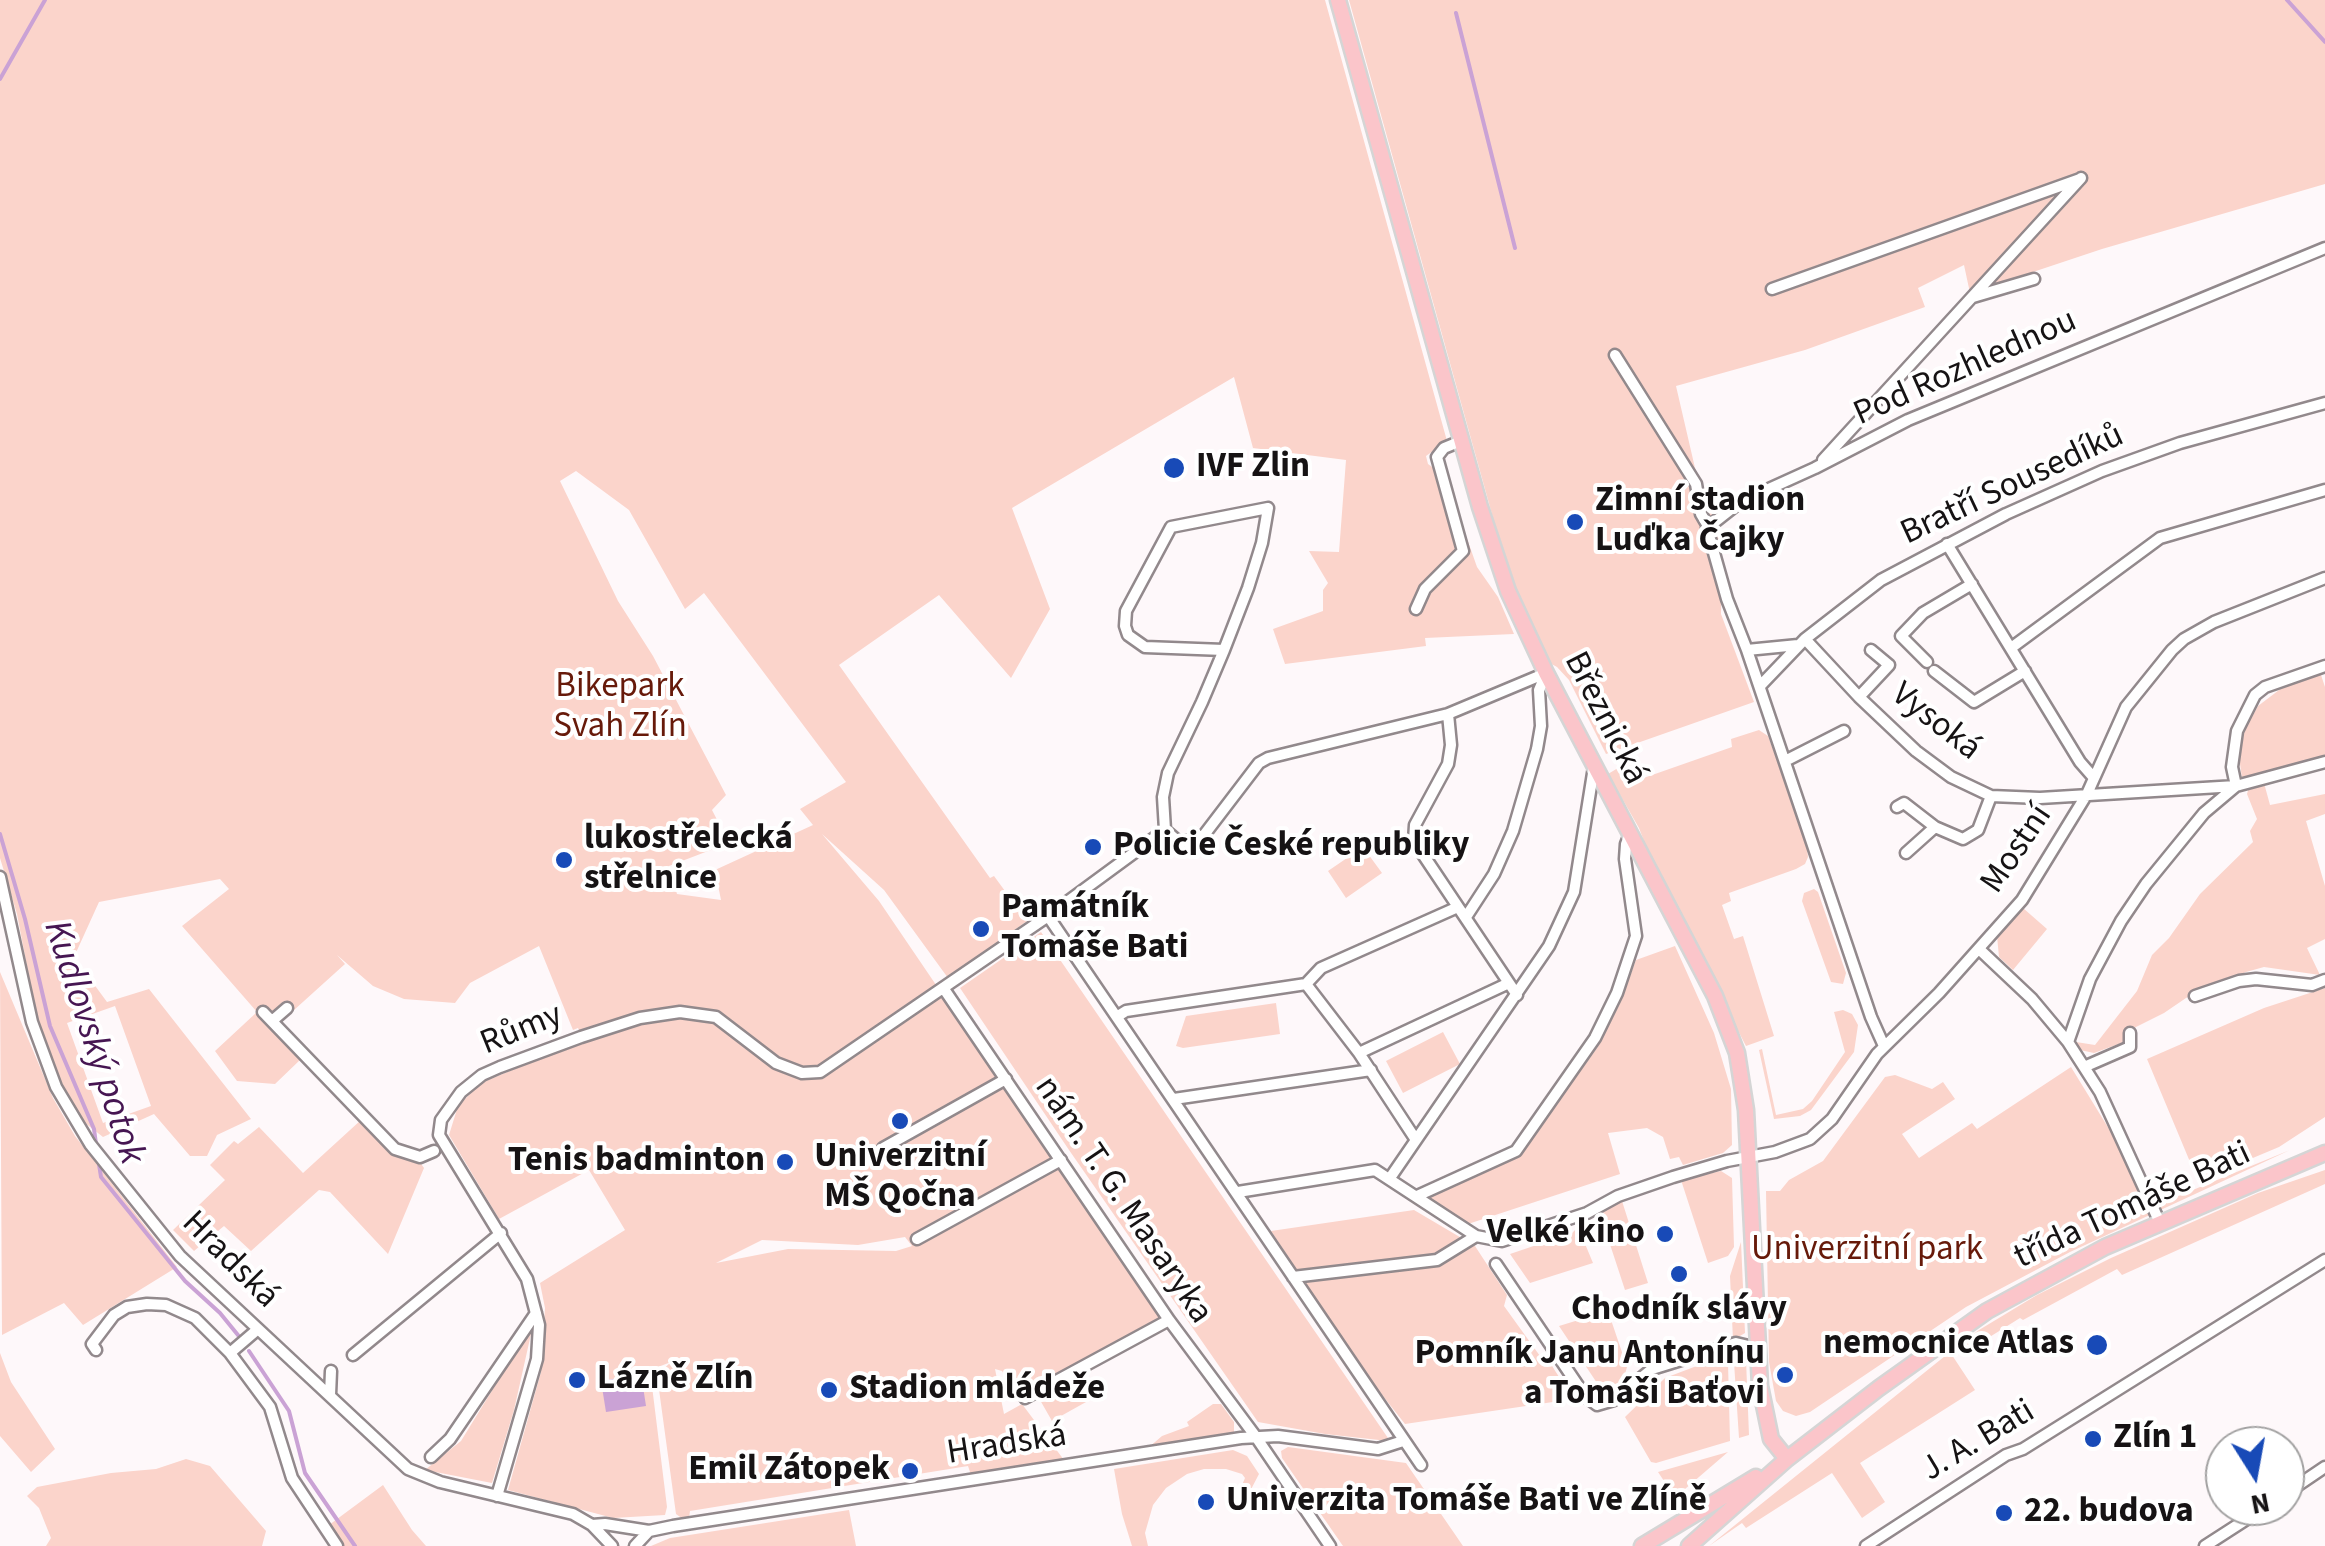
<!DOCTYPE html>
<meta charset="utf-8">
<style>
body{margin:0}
#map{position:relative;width:2325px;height:1546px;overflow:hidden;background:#fef8fa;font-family:"Source Sans 3",sans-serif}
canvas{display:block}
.north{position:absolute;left:2205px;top:1426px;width:100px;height:100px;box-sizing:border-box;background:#fff;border:2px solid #a2a1a1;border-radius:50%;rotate:169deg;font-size:28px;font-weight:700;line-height:40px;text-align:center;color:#161314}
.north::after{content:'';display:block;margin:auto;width:35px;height:45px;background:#184ab7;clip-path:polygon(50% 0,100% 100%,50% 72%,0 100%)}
</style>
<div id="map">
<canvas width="2325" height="1546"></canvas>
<div class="north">N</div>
</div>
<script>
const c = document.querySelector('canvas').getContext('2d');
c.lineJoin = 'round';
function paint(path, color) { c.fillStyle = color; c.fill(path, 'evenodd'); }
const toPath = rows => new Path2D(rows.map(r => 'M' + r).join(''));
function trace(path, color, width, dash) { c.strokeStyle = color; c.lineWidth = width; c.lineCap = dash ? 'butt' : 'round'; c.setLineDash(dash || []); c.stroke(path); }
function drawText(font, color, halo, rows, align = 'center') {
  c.font = font + ' "Source Sans 3",sans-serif'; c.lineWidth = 8; c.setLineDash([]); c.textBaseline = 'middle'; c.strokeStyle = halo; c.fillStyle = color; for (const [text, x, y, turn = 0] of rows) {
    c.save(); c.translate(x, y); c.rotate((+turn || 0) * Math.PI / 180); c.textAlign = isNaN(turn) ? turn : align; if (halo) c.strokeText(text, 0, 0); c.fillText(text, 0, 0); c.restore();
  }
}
const green = toPath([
 [0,0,1325,0,1447,441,1426,456,1428,464,1435,469,1456,534,1465,533,1477,567,1498,597,1514,634,1425,638,1426,646,1285,664,1273,629,1323,611,1323,590,1328,583,1309,551,1339,552,1346,460,1253,448,1234,377,1012,508,1050,609,1011,678,939,595,839,665,990,878,994,876,1027,921,948,978,884,890,822,834,879,901,1163,1319,1017,1396,1002,1371,995,1369,1004,1414,1022,1404,1064,1460,971,1475,968,1466,690,1511,689,1518,683,1519,676,1514,657,1375,671,1362,650,1370,667,1507,665,1515,613,1518,508,1490,541,1372,545,1308,540,1283,625,1230,589,1170,499,1219,449,1135,458,1106,481,1083,584,1040,578,1028,573,1030,539,946,470,983,455,1003,404,999,373,986,337,955,345,964,273,1029,300,1060,275,1084,237,1081,215,1051,257,1012,182,926,229,889,220,879,99,902,74,957,107,1002,149,989,251,1119,217,1135,207,1156,190,1156,154,1114,103,1137,80,1119,57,1074,37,1019,17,914,0,858],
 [576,471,629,510,685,609,704,593,846,782,800,809,813,825,715,870,721,900,677,894,669,866,729,843,712,810,726,795,653,656,618,601,560,481],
 [115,1006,151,1106,103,1123,67,1023],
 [905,1237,912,1246,896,1251,788,1249,716,1263,762,1240,858,1245],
 [1349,0,2325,0,2325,184,2102,249,1970,293,1964,265,1918,288,1925,307,1805,350,1676,386,1695,468,1722,542,1721,614,1754,702,1606,754,1569,680,1557,667,1546,661,1505,561],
 [2320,672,2325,687,2325,756,2242,778,2238,750,2245,729,2258,706,2283,687],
 [1759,730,1768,736,1806,839,1808,857,1805,864,1796,869,1729,893,1731,901,1722,905,1734,939,1743,936,1774,1036,1746,1046,1657,875,1639,828,1608,774,1628,762,1635,781,1732,747,1731,739],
 [2264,783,2270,805,2325,794,2325,814,2306,821,2325,886,2325,939,2307,948,2320,975,2264,967,2246,972,2186,998,2164,1013,2128,1031,2124,1042,2094,1053,2080,1050,2076,1042,2095,1045,2137,991,2152,955,2169,938,2200,894,2253,842,2250,831,2257,819,2247,794,2249,787],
 [1363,847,1382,873,1346,898,1328,871],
 [1814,889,1818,892,1846,973,1843,984,1831,982,1802,901,1804,893],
 [2023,908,2047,929,2013,970,1999,957,1997,936],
 [1041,932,1388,1438,1388,1441,1325,1434,1258,1422,1069,1150,960,988],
 [1675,946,1714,1033,1731,1089,1732,1145,1723,1153,1683,1165,1679,1157,1670,1159,1663,1137,1647,1128,1608,1133,1620,1174,1468,1224,1425,1198,1512,1149,1539,1128,1597,1048,1619,1005,1636,960],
 [0,972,53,1098,75,1136,177,1267,83,1325,64,1303,2,1335],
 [2325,988,2325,1117,2279,1147,2198,1181,2147,1059,2264,1008],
 [1276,1003,1280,1034,1183,1048,1176,1046,1186,1016],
 [1843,1010,1852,1014,1858,1025,1854,1052,1811,1110,1800,1116,1774,1119,1759,1050,1762,1049,1776,1115,1803,1109,1812,1101,1845,1052,1834,1012],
 [1443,1032,1460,1064,1403,1093,1386,1061],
 [2071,1067,2117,1142,2149,1208,2290,1150,2070,1252,1966,1307,1810,1412,1796,1416,1783,1411,1776,1401,1769,1362,1766,1191,1780,1191,1789,1180,1823,1161,1885,1077,1895,1075,1932,1089,1943,1082,1955,1099,1902,1134,1919,1158,1972,1123,1977,1129],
 [361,1120,395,1156,419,1161,424,1168,388,1254,330,1192,319,1190,251,1251,224,1226,194,1251,173,1230,225,1180,210,1165,234,1141,238,1144,259,1127,303,1173],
 [2325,1170,2325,1184,2122,1275,2117,1269,2023,1320,2020,1318,1964,1353,1960,1348,1961,1343,1979,1330,2037,1295,2111,1258,2258,1193],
 [1721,1171,1732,1178,1734,1247,1728,1256,1708,1263,1681,1180],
 [1622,1201,1648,1283,1625,1290,1600,1214],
 [1414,1210,1475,1246,1507,1295,1504,1306,1540,1356,1547,1358,1573,1399,1405,1424,1360,1367,1271,1231],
 [1578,1227,1593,1263,1530,1283,1510,1254,1572,1233],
 [1741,1242,1745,1333,1733,1340,1730,1276],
 [1608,1311,1627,1367,1623,1381,1608,1392,1601,1389,1559,1326],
 [528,1332,531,1334,514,1410,492,1483,425,1470,461,1441],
 [1733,1347,1741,1350,1746,1360,1749,1435,1739,1438],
 [1950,1352,1975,1390,1860,1463,1885,1502,1862,1518,1832,1473,1746,1528,1742,1523,1709,1546],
 [0,1353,11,1382,55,1449,31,1472,0,1436],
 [1723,1356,1728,1363,1730,1441,1656,1463,1651,1462,1625,1417,1665,1378],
 [1083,1376,1095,1397,1052,1421,1040,1400],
 [1213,1404,1221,1404,1234,1422,1234,1434,1148,1448,1162,1436,1189,1426,1187,1422],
 [1288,1447,1406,1463,1463,1546,1343,1546,1282,1458,1281,1451],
 [1233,1450,1247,1456,1259,1474,1246,1499,1242,1502,1237,1497,1245,1478,1242,1474,1226,1469,1204,1469,1187,1474,1166,1488,1153,1505,1145,1533,1148,1546,1132,1546,1122,1514,1114,1469],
 [1728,1452,1663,1508,1658,1508,1654,1502,1670,1490,1658,1472],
 [186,1459,210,1466,266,1531,262,1546,46,1546,51,1538,39,1508,27,1496,37,1487,111,1473,156,1469],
 [383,1485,412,1530,426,1546,343,1546,329,1525],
 [849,1510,856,1546,651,1546,670,1538]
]);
const water = toPath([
 [641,1374,646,1406,606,1412,601,1381]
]);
const stream = toPath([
 [2287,0,2325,42],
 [1456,13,1515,248],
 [0,79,45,0],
 [0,834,25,919,50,1026,94,1129,96,1144],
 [98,1158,101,1177,185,1281,220,1313,242,1340],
 [249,1351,289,1411,305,1473,355,1546]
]);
const minor = toPath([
 [1772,289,2080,179],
 [1973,297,2034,279],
 [1615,355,1696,484,1701,514,1708,526],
 [1823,460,2081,178],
 [1947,544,2080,762,2094,778],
 [1416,609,1425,589,1463,551,1437,457,1444,448,1461,441],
 [1805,639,1859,697,1916,751,1951,777,1991,796,2040,798,2236,786],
 [2011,648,2160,538,2325,490],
 [1747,650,1798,645],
 [1927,662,1901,636,1923,613,1972,584],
 [1934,671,1974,702,2025,671],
 [1760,686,1805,639,1881,580,2006,514,2102,471,2180,443,2325,403],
 [1859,697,1889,665,1871,650],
 [1448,714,1451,745,1448,764,1415,825,1414,841,1517,995],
 [1785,761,1844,731],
 [2236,786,2232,767,2237,731,2255,695,2265,687,2325,666],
 [1897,807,1904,803,1935,827,1963,839,1978,830,1991,796],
 [1165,830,1163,797,1168,773,1202,702,1224,650,1248,588,1262,543,1268,508,1171,527,1126,611,1125,626,1128,635,1145,647,1224,650],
 [1165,830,1180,843,1204,835,1259,763,1268,758,1448,714,1546,673],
 [1906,853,1935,827],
 [0,877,32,1022,56,1087,90,1144,180,1256,408,1469,440,1482,573,1514,592,1525,612,1546],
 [1048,916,1421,1465],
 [1466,917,1494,874,1513,831,1537,749,1541,726,1539,690,1546,674],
 [1979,949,2032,999,2068,1042,2100,1092,2160,1223],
 [1306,984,1321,968,1458,907],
 [944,989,1169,1320,1256,1437,1330,1546],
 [2195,996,2239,981,2256,979,2312,985,2325,980],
 [263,1012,395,1149,420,1157,434,1151],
 [1118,1016,1126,1011,1306,984,1359,1053,1416,1140],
 [272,1021,287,1008],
 [2068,1042,2090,979,2121,921,2146,884,2204,813,2236,786,2325,762],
 [1884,1046,1871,1017,1747,650,1727,599,1707,528,1740,502,1815,468,1908,420,2325,248],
 [1359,1053,1509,983],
 [2084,1067,2130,1047,2130,1033],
 [1174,1099,1371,1070],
 [883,1148,1006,1079],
 [1390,1178,1549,946,1574,892,1594,767],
 [1238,1192,1375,1170,1476,1236,1502,1241,1587,1213,1618,1196,1673,1177,1727,1161,1775,1152,1810,1139,1832,1119,1877,1054,1939,993,2022,900,2087,794,2126,707,2172,650,2184,639,2214,622,2325,578],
 [1417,1196,1516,1151,1595,1038,1617,993,1636,936,1625,859,1626,844,1630,834],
 [917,1239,1061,1160],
 [1496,1264,1585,1396,1597,1405,1614,1400,1652,1369,1736,1343,1757,1348],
 [1293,1277,1437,1260,1476,1236],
 [258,1329,230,1353,270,1407,292,1478,337,1546],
 [96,1350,92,1344,114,1315,127,1307,147,1304,166,1305,195,1318,230,1353],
 [353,1355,501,1233],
 [330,1395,331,1371],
 [1025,1398,1169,1320],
 [431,1457,450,1439,536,1313],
 [2285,1494,2325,1467],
 [497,1496,537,1359,539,1325,527,1279,439,1135,441,1120,461,1092,482,1075,500,1067,581,1037,640,1018,680,1012,716,1017,776,1063,802,1073,820,1072,1048,916,1165,830],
 [592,1525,605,1524,649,1531],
 [635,1546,649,1531,673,1526,1241,1438,1278,1436,1378,1449,1403,1441],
 [1866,1546,2006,1455,2023,1449,2325,1260],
 [2205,1546,2267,1506]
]);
const major = toPath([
 [1338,0,1480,507,1508,591,1546,673,1715,996,1737,1053,1746,1110,1760,1386,1771,1439,1787,1459],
 [1642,1546,1756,1477],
 [1689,1546,1787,1459,1879,1388,1987,1311,2105,1247,2325,1153]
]);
const markers = [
 [1174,468,12,"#184ab7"],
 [1575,522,10,"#184ab7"],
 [1093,847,10,"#184ab7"],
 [564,860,10,"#184ab7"],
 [981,929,10,"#184ab7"],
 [900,1121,10,"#184ab7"],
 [785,1162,10,"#184ab7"],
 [1665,1234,10,"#184ab7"],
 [1679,1274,10,"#184ab7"],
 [2097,1345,12,"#184ab7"],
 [1785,1375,10,"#184ab7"],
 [577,1380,10,"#184ab7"],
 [829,1390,10,"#184ab7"],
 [2093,1439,10,"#184ab7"],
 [910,1471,10,"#184ab7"],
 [1206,1502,10,"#184ab7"],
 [2004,1513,10,"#184ab7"]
];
const streetNames = [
 ["Pod Rozhlednou",1966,369,-24],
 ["Bratří Sousedíků",2013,486,-25],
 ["Březnická",1604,719,63],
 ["Vysoká",1935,723,38],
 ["Mostní",2018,850,-56],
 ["Růmy",522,1031,-22],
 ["nám. T. G. Masaryka",1122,1201,56],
 ["třída Tomáše Bati",2133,1207,-25],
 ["Hradská",229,1261,45],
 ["J. A. Bati",1979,1442,-31],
 ["Hradská",1007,1446,-9]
];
const poiNames = [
 ["IVF Zlin",1196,468],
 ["Zimní stadion",1595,502],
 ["Luďka Čajky",1595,542],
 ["lukostřelecká",584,840],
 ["střelnice",584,880],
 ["Policie České republiky",1113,847],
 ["Památník",1001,909],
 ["Tomáše Bati",1001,949],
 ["Univerzitní",900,1158,"center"],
 ["MŠ Qočna",900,1198,"center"],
 ["Tenis badminton",765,1162,"right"],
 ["Velké kino",1645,1234,"right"],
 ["Chodník slávy",1679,1311,"center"],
 ["nemocnice Atlas",2074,1345,"right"],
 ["Pomník Janu Antonínu",1765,1355,"right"],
 ["a Tomáši Baťovi",1765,1395,"right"],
 ["Lázně Zlín",597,1380],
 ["Stadion mládeže",849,1390],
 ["Zlín 1",2113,1439],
 ["Emil Zátopek",890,1471,"right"],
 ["Univerzita Tomáše Bati ve Zlíně",1226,1502],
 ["22. budova",2024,1513]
];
const parkNames = [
 ["Bikepark",620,688],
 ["Svah Zlín",620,728],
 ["Univerzitní park",1867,1251]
];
const waterNames = [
 ["Kudlovský potok",92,1043,72]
];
paint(green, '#fbd4cb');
paint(water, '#caa2d5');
trace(stream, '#caa2d5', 4);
trace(minor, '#92898c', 15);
trace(major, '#d5d5d5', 19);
trace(minor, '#fff', 10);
trace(major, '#fbc5ca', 14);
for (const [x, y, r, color] of markers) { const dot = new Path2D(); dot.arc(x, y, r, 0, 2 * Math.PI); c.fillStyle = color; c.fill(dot); trace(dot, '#fff', 4); }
drawText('35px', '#161314', '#fff', streetNames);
drawText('bold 35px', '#161314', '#fff', poiNames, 'left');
drawText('35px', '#671a0a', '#fff', parkNames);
drawText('italic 38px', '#461652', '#fff', waterNames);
</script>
